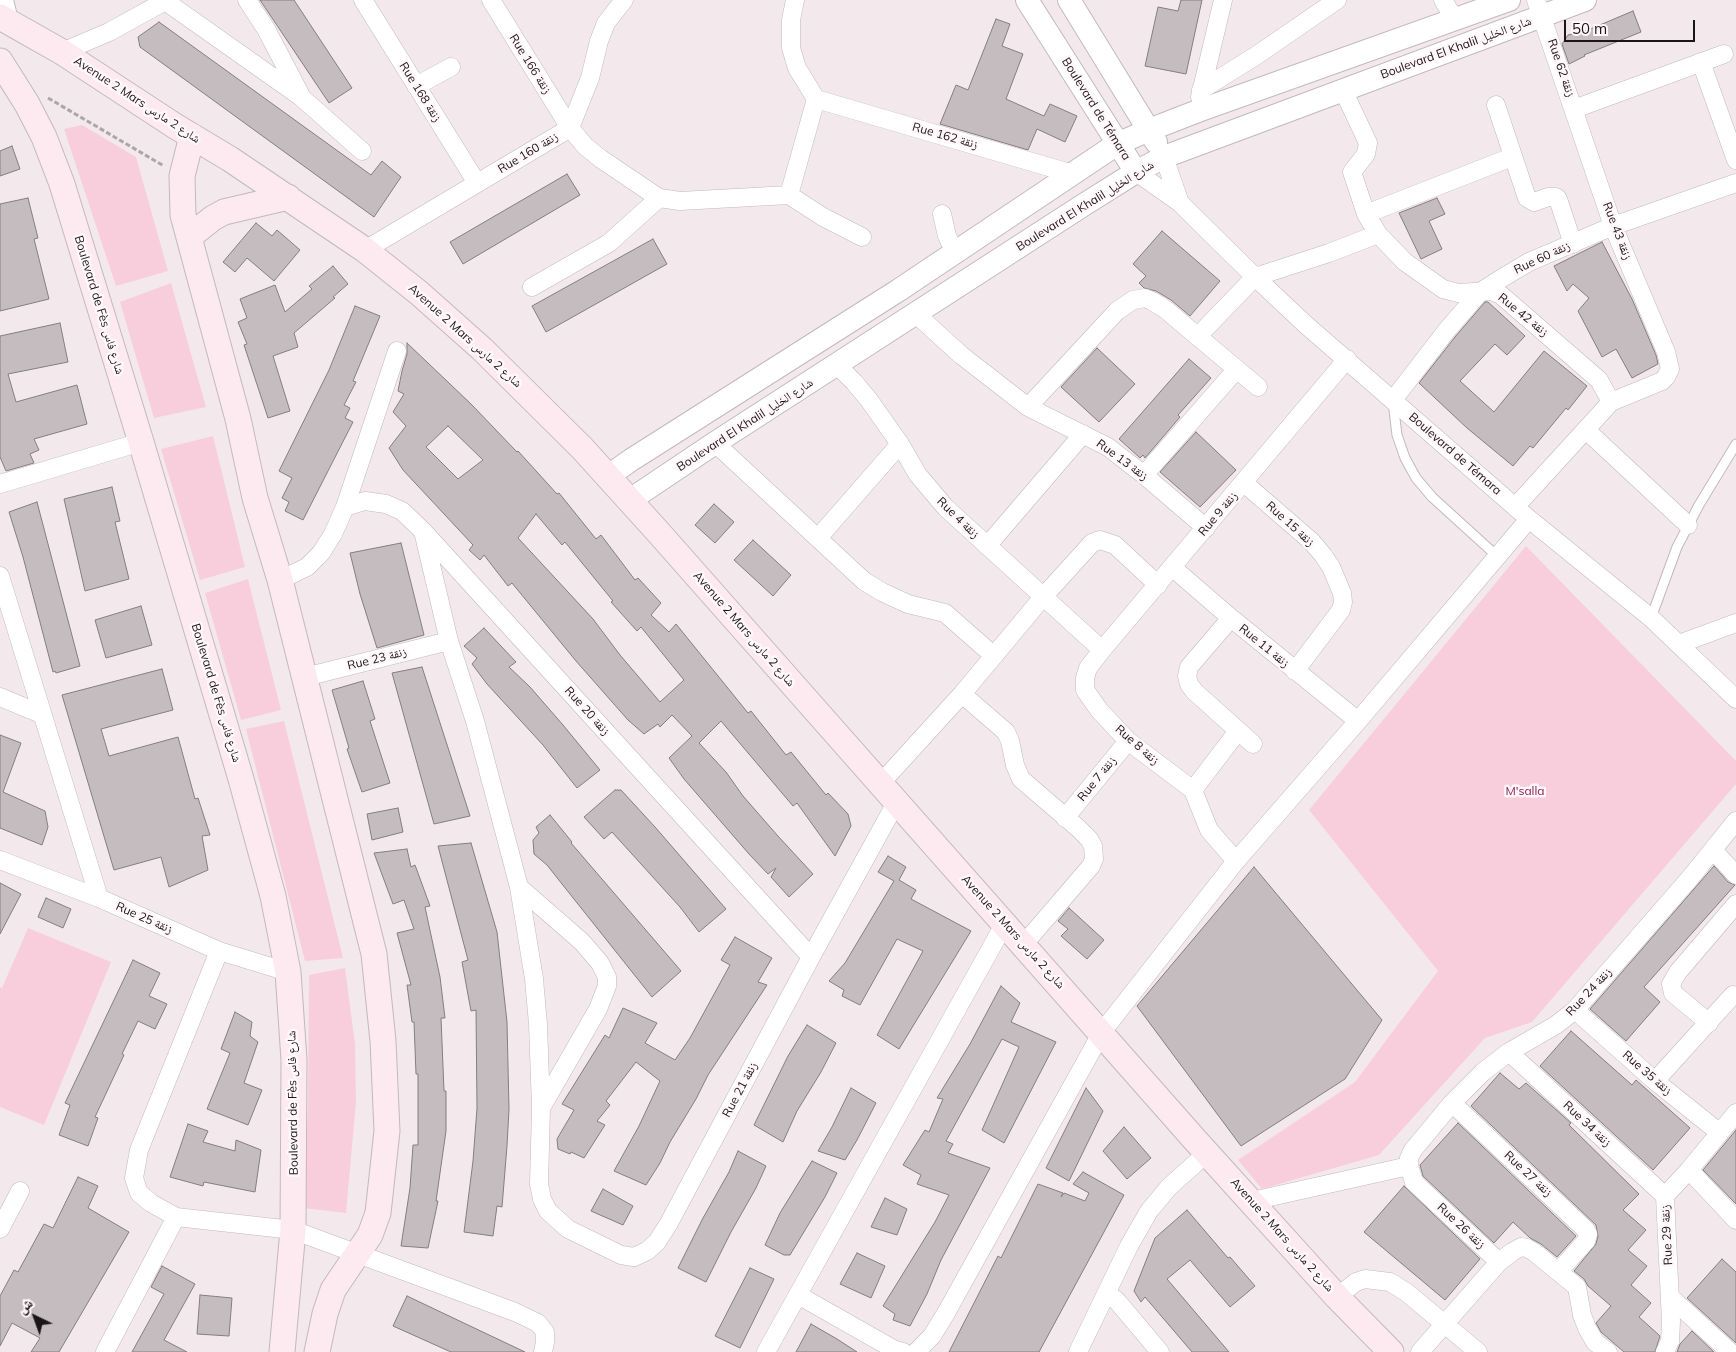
<!DOCTYPE html>
<meta charset="utf-8">
<style>
body{margin:0}
#map{position:relative;width:1736px;height:1352px;overflow:hidden;background:#f3e9ec;font-family:Mulish,"Noto Naskh Arabic",sans-serif}
canvas{display:block}
.north{position:absolute;left:10px;top:1292px;width:50px;height:50px;-webkit-text-stroke:4px #fff7f9;paint-order:stroke;rotate:318deg;font-size:14px;font-weight:700;line-height:20px;text-align:center;color:#1a1617}
.north::after{content:'';display:block;margin:auto;width:18px;height:22px;background:#1a1617;clip-path:polygon(50% 0,100% 100%,50% 72%,0 100%)}
.scale{position:absolute;left:1564px;top:20px;width:131px;height:22px;box-sizing:border-box;border:2px solid #1a1617;border-top:0;padding-left:6px;font-size:15px;line-height:18px;white-space:nowrap;color:#1a1617;-webkit-text-stroke:4px #fff7f9;paint-order:stroke}
</style>
<div id="map">
<canvas width="1736" height="1352"></canvas>
<div class="north">ش</div>
<div class="scale">50 m</div>
</div>
<script>
const c = document.querySelector('canvas').getContext('2d');
c.lineJoin = 'round';
function paint(path, color) { c.fillStyle = color; c.fill(path, 'evenodd'); }
const toPath = rows => new Path2D(rows.map(r => 'M' + r).join(''));
function trace(path, color, width, dash) { c.strokeStyle = color; c.lineWidth = width; c.lineCap = dash ? 'butt' : 'round'; c.setLineDash(dash || []); c.stroke(path); }
function drawText(font, color, halo, rows, align = 'center') {
  c.font = font + ' Mulish,"Noto Naskh Arabic",sans-serif'; c.lineWidth = 5; c.setLineDash([]); c.textBaseline = 'middle'; c.strokeStyle = halo; c.fillStyle = color; for (const [text, x, y, turn = 0] of rows) {
    c.save(); c.translate(x, y); c.rotate((+turn || 0) * Math.PI / 180); c.textAlign = isNaN(turn) ? turn : align; if (halo) c.strokeText(text, 0, 0); c.fillText(text, 0, 0); c.restore();
  }
}
const green = toPath([
 [82,125,136,157,168,271,116,286,64,129],
 [171,283,206,407,154,418,120,302],
 [213,436,245,567,200,580,161,449],
 [1526,546,1736,761,1736,784,1532,1022,1485,1038,1379,1155,1262,1189,1238,1160,1355,1082,1438,971,1309,810],
 [248,579,281,710,241,720,205,593],
 [284,721,343,958,305,961,246,729],
 [28,928,111,962,44,1125,0,1107,0,987,2,988],
 [345,968,355,1044,356,1102,346,1213,303,1208,308,1108,309,975]
]);
const building = toPath([
 [260,0,294,0,352,88,329,103,260,0],
 [1181,0,1202,0,1186,74,1145,66,1158,7,1178,11,1181,0],
 [1633,11,1641,32,1584,55,1585,56,1569,64,1562,44,1568,35,1588,30,1633,11],
 [996,19,1010,24,1002,46,1023,54,1006,99,1044,116,1050,104,1077,116,1065,142,1037,129,1028,150,940,124,956,85,968,90,996,19],
 [159,22,371,175,382,161,401,177,374,217,140,47,138,37,159,22],
 [12,146,20,169,0,176,0,151,12,146],
 [567,174,580,195,463,264,450,242,567,174],
 [28,198,38,238,34,239,49,299,0,311,0,204,28,198],
 [1437,198,1445,214,1429,221,1442,249,1421,259,1399,213,1437,198],
 [256,223,272,236,277,230,300,250,274,281,247,258,235,272,223,262,256,223],
 [1162,231,1220,281,1190,316,1171,300,1156,291,1144,288,1139,283,1146,276,1133,264,1162,231],
 [653,239,667,264,546,332,532,306,653,239],
 [1602,242,1632,299,1656,355,1658,364,1632,378,1616,349,1602,357,1578,311,1589,298,1573,284,1567,291,1554,266,1602,242],
 [333,266,348,284,333,297,335,298,294,333,298,347,273,356,290,411,268,418,244,345,247,344,238,322,247,318,240,299,275,285,285,312,312,289,309,286,333,266],
 [1485,302,1488,302,1525,336,1507,355,1495,344,1460,381,1494,412,1544,351,1587,386,1568,410,1566,408,1533,448,1530,446,1513,466,1467,428,1419,383,1455,337,1485,302],
 [355,306,380,316,353,381,356,382,344,405,350,408,345,418,353,422,303,520,285,511,289,502,282,498,292,478,279,471,329,370,355,306],
 [60,323,68,362,8,374,16,402,77,385,87,424,34,439,39,450,30,454,34,463,6,471,0,457,0,336,60,323],
 [407,343,471,404,517,452,518,451,557,494,559,493,596,539,601,535,635,580,638,578,661,603,651,615,669,632,676,624,748,713,751,711,786,755,791,752,826,795,828,793,848,814,851,826,835,856,797,803,793,806,721,721,699,743,726,772,743,796,777,835,813,874,789,897,771,877,776,868,768,874,749,854,684,779,669,758,692,736,672,715,660,727,658,724,644,734,628,720,576,661,512,583,508,586,484,555,480,560,469,550,473,545,403,470,389,448,406,426,393,412,404,394,398,391,402,371,407,354,407,343],
 [448,426,483,460,458,479,426,447,448,426],
 [536,514,562,545,565,542,613,601,611,602,637,631,641,627,684,680,660,702,620,655,593,619,518,538,536,514],
 [1097,348,1135,384,1099,422,1061,387,1097,348],
 [1189,359,1211,378,1178,415,1180,417,1145,458,1143,455,1140,458,1119,439,1189,359],
 [1196,432,1236,470,1200,507,1160,472,1196,432],
 [112,487,120,521,115,522,129,579,85,591,64,499,112,487],
 [37,502,80,666,56,673,55,671,53,672,23,557,9,512,37,502],
 [714,504,734,522,715,543,695,525,714,504],
 [753,540,791,575,773,596,734,560,753,540],
 [401,543,424,635,377,648,360,594,350,553,401,543],
 [141,606,152,645,106,658,95,620,141,606],
 [484,628,516,662,509,667,530,687,563,725,600,770,577,788,543,745,487,684,472,664,477,658,464,646,484,628],
 [422,667,470,816,434,824,392,673,422,667],
 [162,669,173,710,101,729,109,756,178,737,195,799,198,798,210,835,202,836,208,870,169,887,161,857,114,870,62,695,162,669],
 [363,681,375,719,370,721,390,783,362,792,347,749,349,748,332,690,363,681],
 [0,735,21,743,3,792,45,811,48,827,42,845,0,828,0,735],
 [615,790,621,790,655,827,726,909,699,932,680,907,612,832,604,839,584,817,615,790],
 [398,808,403,832,372,840,367,814,398,808],
 [550,815,572,842,571,843,681,971,652,997,562,884,547,865,534,854,533,840,539,833,536,827,550,815],
 [471,843,497,932,507,1022,509,1109,507,1146,502,1207,497,1206,493,1236,464,1232,473,1161,477,1108,476,1010,471,1011,462,962,468,960,438,846,471,843],
 [407,849,411,867,415,865,430,906,425,907,440,977,445,1018,441,1018,444,1091,446,1091,446,1131,436,1201,438,1201,428,1248,401,1246,410,1188,413,1145,418,1145,418,1074,416,1074,414,1022,412,1022,407,985,411,985,397,933,414,929,404,900,393,904,374,853,407,849],
 [888,856,906,867,899,880,916,890,911,899,971,931,899,1049,877,1035,923,951,897,939,860,1005,842,996,844,990,829,981,845,963,894,881,878,872,888,856],
 [1714,866,1728,882,1735,885,1644,987,1660,1002,1626,1041,1590,1009,1714,866],
 [1254,867,1382,1020,1345,1079,1241,1146,1137,1006,1254,867],
 [0,883,21,894,0,934,0,883],
 [46,898,71,909,63,928,38,917,46,898],
 [1069,908,1104,940,1087,959,1061,936,1068,929,1058,921,1069,908],
 [735,937,772,958,758,982,767,985,708,1075,696,1099,670,1142,660,1163,646,1185,614,1171,639,1126,660,1081,636,1062,606,1101,610,1105,597,1121,605,1125,584,1158,571,1152,570,1154,558,1149,557,1139,574,1110,562,1104,605,1035,609,1038,623,1008,657,1023,645,1043,675,1060,690,1038,730,965,721,960,735,937],
 [133,960,160,973,149,996,167,1004,155,1029,138,1021,122,1054,124,1055,95,1117,98,1118,88,1146,59,1135,70,1105,65,1103,133,960],
 [1001,986,1020,1003,1011,1022,1056,1042,1004,1143,982,1130,1019,1047,1002,1039,946,1141,953,1144,948,1153,990,1168,941,1260,927,1294,910,1326,893,1320,895,1314,883,1306,935,1222,949,1195,917,1184,921,1175,903,1165,925,1130,929,1132,943,1099,937,1098,970,1044,1001,986],
 [235,1012,252,1022,250,1036,258,1042,244,1083,262,1090,248,1125,207,1109,230,1053,221,1049,235,1012],
 [807,1025,836,1043,821,1072,797,1111,783,1142,754,1125,788,1056,807,1025],
 [1571,1031,1632,1085,1636,1080,1690,1128,1653,1170,1540,1066,1571,1031],
 [1500,1073,1519,1089,1526,1083,1571,1123,1569,1125,1639,1194,1623,1210,1646,1230,1628,1250,1647,1266,1631,1285,1651,1303,1639,1317,1660,1336,1655,1352,1624,1352,1601,1332,1596,1323,1611,1306,1588,1286,1584,1279,1574,1271,1596,1244,1598,1236,1596,1225,1471,1106,1500,1073],
 [851,1088,876,1103,857,1140,845,1160,818,1151,832,1127,851,1088],
 [1086,1088,1103,1111,1069,1181,1046,1168,1086,1088],
 [1458,1123,1576,1236,1557,1257,1541,1244,1530,1238,1513,1222,1494,1243,1423,1176,1420,1165,1458,1123],
 [188,1124,208,1131,203,1142,235,1151,236,1140,261,1150,255,1192,204,1182,203,1186,170,1177,188,1124],
 [1124,1127,1151,1158,1127,1179,1103,1151,1124,1127],
 [1736,1130,1736,1204,1703,1170,1736,1130],
 [738,1151,766,1166,756,1188,731,1232,706,1282,678,1268,703,1218,729,1172,738,1151],
 [812,1161,837,1173,825,1197,790,1255,784,1255,765,1245,780,1213,812,1161],
 [1083,1172,1124,1195,1039,1352,949,1352,998,1256,1001,1258,1038,1184,1063,1193,1061,1197,1064,1193,1085,1201,1089,1193,1073,1184,1083,1172],
 [78,1177,98,1186,88,1208,129,1232,59,1352,31,1352,40,1338,12,1323,0,1346,0,1296,14,1270,18,1272,44,1224,53,1228,78,1177],
 [1404,1186,1480,1259,1445,1300,1364,1232,1404,1186],
 [603,1189,633,1206,623,1225,591,1211,603,1189],
 [885,1198,907,1209,897,1235,871,1227,885,1198],
 [1187,1210,1228,1258,1230,1257,1255,1286,1230,1307,1190,1260,1167,1279,1229,1352,1192,1352,1145,1297,1141,1302,1134,1291,1155,1238,1187,1210],
 [857,1253,885,1266,871,1298,840,1284,857,1253],
 [1722,1259,1736,1272,1736,1343,1687,1298,1722,1259],
 [162,1266,195,1284,164,1340,187,1352,132,1352,164,1294,151,1287,162,1266],
 [750,1268,774,1279,740,1348,715,1336,750,1268],
 [200,1295,232,1298,229,1336,197,1334,200,1295],
 [407,1296,468,1325,525,1352,451,1352,393,1326,407,1296],
 [811,1324,837,1339,857,1352,796,1352,811,1324],
 [1692,1331,1714,1352,1677,1352,1680,1344,1692,1331]
]);
const path = toPath([
 [48,98,164,166]
]);
const service = toPath([
 [1393,402,1397,435,1405,458,1416,478,1432,497,1498,557],
 [1651,618,1677,547,1699,505,1736,444]
]);
const minor = toPath([
 [247,0,266,29,300,94],
 [363,0,477,183],
 [491,0,570,128,585,146,601,159,659,198,680,201,789,195,823,217,862,237],
 [795,0,791,20,791,48,797,68,816,99],
 [1443,0,1455,20],
 [165,1,301,97,362,151],
 [62,52,109,32,167,0],
 [1701,62,1736,160],
 [416,86,451,67],
 [1201,90,1257,55,1337,0],
 [1343,90,1368,143,1366,154,1352,172,1366,214,1378,234,1405,262,1443,289,1458,293,1491,291,1501,295,1599,380,1611,402],
 [1200,97,1223,0],
 [816,99,1073,174],
 [1496,105,1527,198,1534,202,1548,197,1556,197,1558,199,1573,244],
 [1574,109,1724,54],
 [1164,157,1180,203],
 [1136,172,1180,203,1255,277,1305,324,1529,519,1651,618,1736,699],
 [789,195,816,99],
 [942,214,947,236,955,252],
 [1366,214,1512,157],
 [365,250,570,128,590,78,599,41,606,23,624,0],
 [532,287,609,243,659,198],
 [916,314,961,355,1028,407,1108,447,1144,475,1206,528],
 [1198,336,1255,277,1329,253,1378,234],
 [837,365,854,382,869,400,900,444,918,475,946,508,1102,650],
 [1393,400,1447,330,1480,292,1502,278,1529,262,1613,226,1736,183],
 [1028,407,1117,311,1133,300,1145,298,1152,301,1165,309,1258,387],
 [1586,430,1688,525],
 [715,443,864,581,882,592,908,604,945,613,994,656],
 [1144,475,1236,370],
 [1244,483,1311,541,1323,555,1331,567,1342,593,1343,602,1341,610,1295,671],
 [0,484,141,442],
 [345,507,365,501,386,504,402,511,423,531,811,957],
 [1515,507,1611,402,1662,381,1666,377,1670,369,1666,352,1613,226,1536,0],
 [423,531,449,641,475,721,519,887,534,979,538,1024,541,1108,539,1184,542,1199,548,1211,568,1229,621,1255,634,1257,647,1251,657,1242,669,1223,811,957,897,801],
 [818,538,900,444],
 [987,546,1083,434],
 [1173,568,1231,618,1358,721],
 [0,576,99,898],
 [280,580,307,567,321,553,333,534,345,507,397,351],
 [1231,618,1189,667,1187,676,1189,684,1194,691,1253,744],
 [1679,644,1736,623],
 [305,677,449,641],
 [962,694,1006,732,1010,741,1015,765,1021,779,1078,828,1089,839,1093,846,1094,859,1091,866,1024,944],
 [0,697,41,714],
 [881,783,962,694,1043,597,1092,543,1100,540,1115,545,1158,585],
 [1193,790,1238,731],
 [1065,818,1128,741],
 [1713,850,1736,875],
 [0,860,99,898,219,951,288,972],
 [1236,861,1209,830,1193,790,1128,741,1099,710,1085,690,1085,678,1088,668,1102,650,1347,359],
 [519,887,582,942,600,963,607,977,607,986,598,1009,541,1108],
 [219,951,139,1150,134,1178,139,1193,151,1203,176,1217,293,1230,515,1312,538,1323,545,1332,545,1342,543,1352],
 [1575,1010,1655,1081,1720,1133],
 [1709,1023,1673,993,1671,984,1678,972,1736,904],
 [1509,1052,1665,1196],
 [1655,1081,1733,995],
 [1452,1103,1586,1230,1588,1234,1586,1241,1559,1271],
 [1689,1170,1736,1220],
 [1252,1201,1409,1166],
 [0,1229,20,1191],
 [1499,1262,1414,1182,1409,1166,1409,1158,1413,1150,1452,1103,1483,1072,1509,1052,1556,1025,1575,1010,1690,878,1736,821],
 [1107,1293,1117,1301,1160,1352],
 [798,1295,895,1350,903,1352],
 [1337,1297,1356,1282,1365,1279,1390,1282,1406,1292,1478,1352],
 [1670,1297,1730,1352],
 [105,1352,176,1217],
 [766,1352,1005,923],
 [916,1352,932,1336,946,1313,1102,1032,1236,861,1358,721,1529,519],
 [1078,1352,1129,1246,1149,1211,1169,1187,1207,1153],
 [1420,1352,1499,1262,1512,1252,1521,1247,1527,1248,1534,1252,1577,1287,1582,1315,1587,1328,1595,1342,1608,1352],
 [1665,1352,1670,1341,1671,1322,1665,1196,1689,1170,1736,1113]
]);
const tertiary = toPath([
 [2,0,7,21],
 [1027,0,1136,172],
 [1069,0,1156,142],
 [607,477,631,460,899,290,1117,144,1149,130,1198,111,1509,0],
 [630,500,715,443,1085,204,1136,172,1164,157,1585,0]
]);
const secondary = toPath([
 [0,17,62,52,175,126,230,159,365,250,419,293,482,349,582,448,659,533,1196,1141,1337,1297,1391,1352],
 [0,61,27,104,44,137,62,184,141,442,241,779,273,896,288,972,294,1060,293,1230,282,1352],
 [192,136,182,176,183,215,238,419,255,498,280,580,374,954,383,1041,387,1131,378,1213,370,1235,333,1290,325,1314,317,1352],
 [189,237,213,218,224,212,288,197]
]);
const streetNames = [
 ["Boulevard El Khalil شارع الخليل",1456,48,-20],
 ["Rue 166 زنقة",530,64,58],
 ["Rue 62 زنقة",1561,68,71],
 ["Rue 168 زنقة",420,92,58],
 ["Avenue 2 Mars شارع 2 مارس",137,100,33],
 ["Boulevard de Témara",1096,109,58],
 ["Rue 162 زنقة",945,136,16],
 ["Rue 160 زنقة",528,153,-31],
 ["Boulevard El Khalil شارع الخليل",1085,206,-32],
 ["Rue 43 زنقة",1617,231,69],
 ["Rue 60 زنقة",1542,258,-25],
 ["Boulevard de Fès شارع فاس",99,305,73],
 ["Rue 42 زنقة",1523,315,39],
 ["Avenue 2 Mars شارع 2 مارس",465,336,42],
 ["Boulevard El Khalil شارع الخليل",745,425,-33],
 ["Boulevard de Témara",1455,454,41],
 ["Rue 13 زنقة",1122,460,36],
 ["Rue 9 زنقة",1218,514,-50],
 ["Rue 4 زنقة",958,518,44],
 ["Rue 15 زنقة",1290,524,42],
 ["Avenue 2 Mars شارع 2 مارس",744,629,49],
 ["Rue 11 زنقة",1264,646,39],
 ["Rue 23 زنقة",377,659,-14],
 ["Boulevard de Fès شارع فاس",216,693,73],
 ["Rue 20 زنقة",587,711,48],
 ["Rue 8 زنقة",1137,745,41],
 ["Rue 7 زنقة",1097,779,-51],
 ["Rue 25 زنقة",144,918,24],
 ["Avenue 2 Mars شارع 2 مارس",1013,932,48],
 ["Rue 24 زنقة",1589,992,-47],
 ["Rue 35 زنقة",1647,1073,41],
 ["Rue 21 زنقة",740,1090,-62],
 ["Boulevard de Fès شارع فاس",293,1103,-91],
 ["Rue 34 زنقة",1587,1124,43],
 ["Rue 27 زنقة",1528,1174,43],
 ["Rue 26 زنقة",1461,1226,43],
 ["Avenue 2 Mars شارع 2 مارس",1282,1235,48],
 ["Rue 29 زنقة",1667,1235,-93]
];
const parkNames = [
 ["M'salla",1525,791]
];
paint(green, '#f8cedc');
paint(building, '#c5bcbf');
trace(building, '#867d80', 1);
trace(service, '#c2b9bc', 11);
trace(minor, '#c2b9bc', 19);
trace(tertiary, '#c2b9bc', 24);
trace(secondary, '#c2b9bc', 27);
trace(path, '#ada5a7', 3, [5, 2.5]);
trace(service, '#fff', 9);
trace(minor, '#fff', 18);
trace(tertiary, '#fff', 22);
trace(secondary, '#fde9f0', 25);
drawText('12px', '#1a1617', '#fff7f9', streetNames);
drawText('12px', '#8a1d52', '#fff7f9', parkNames);
</script>
